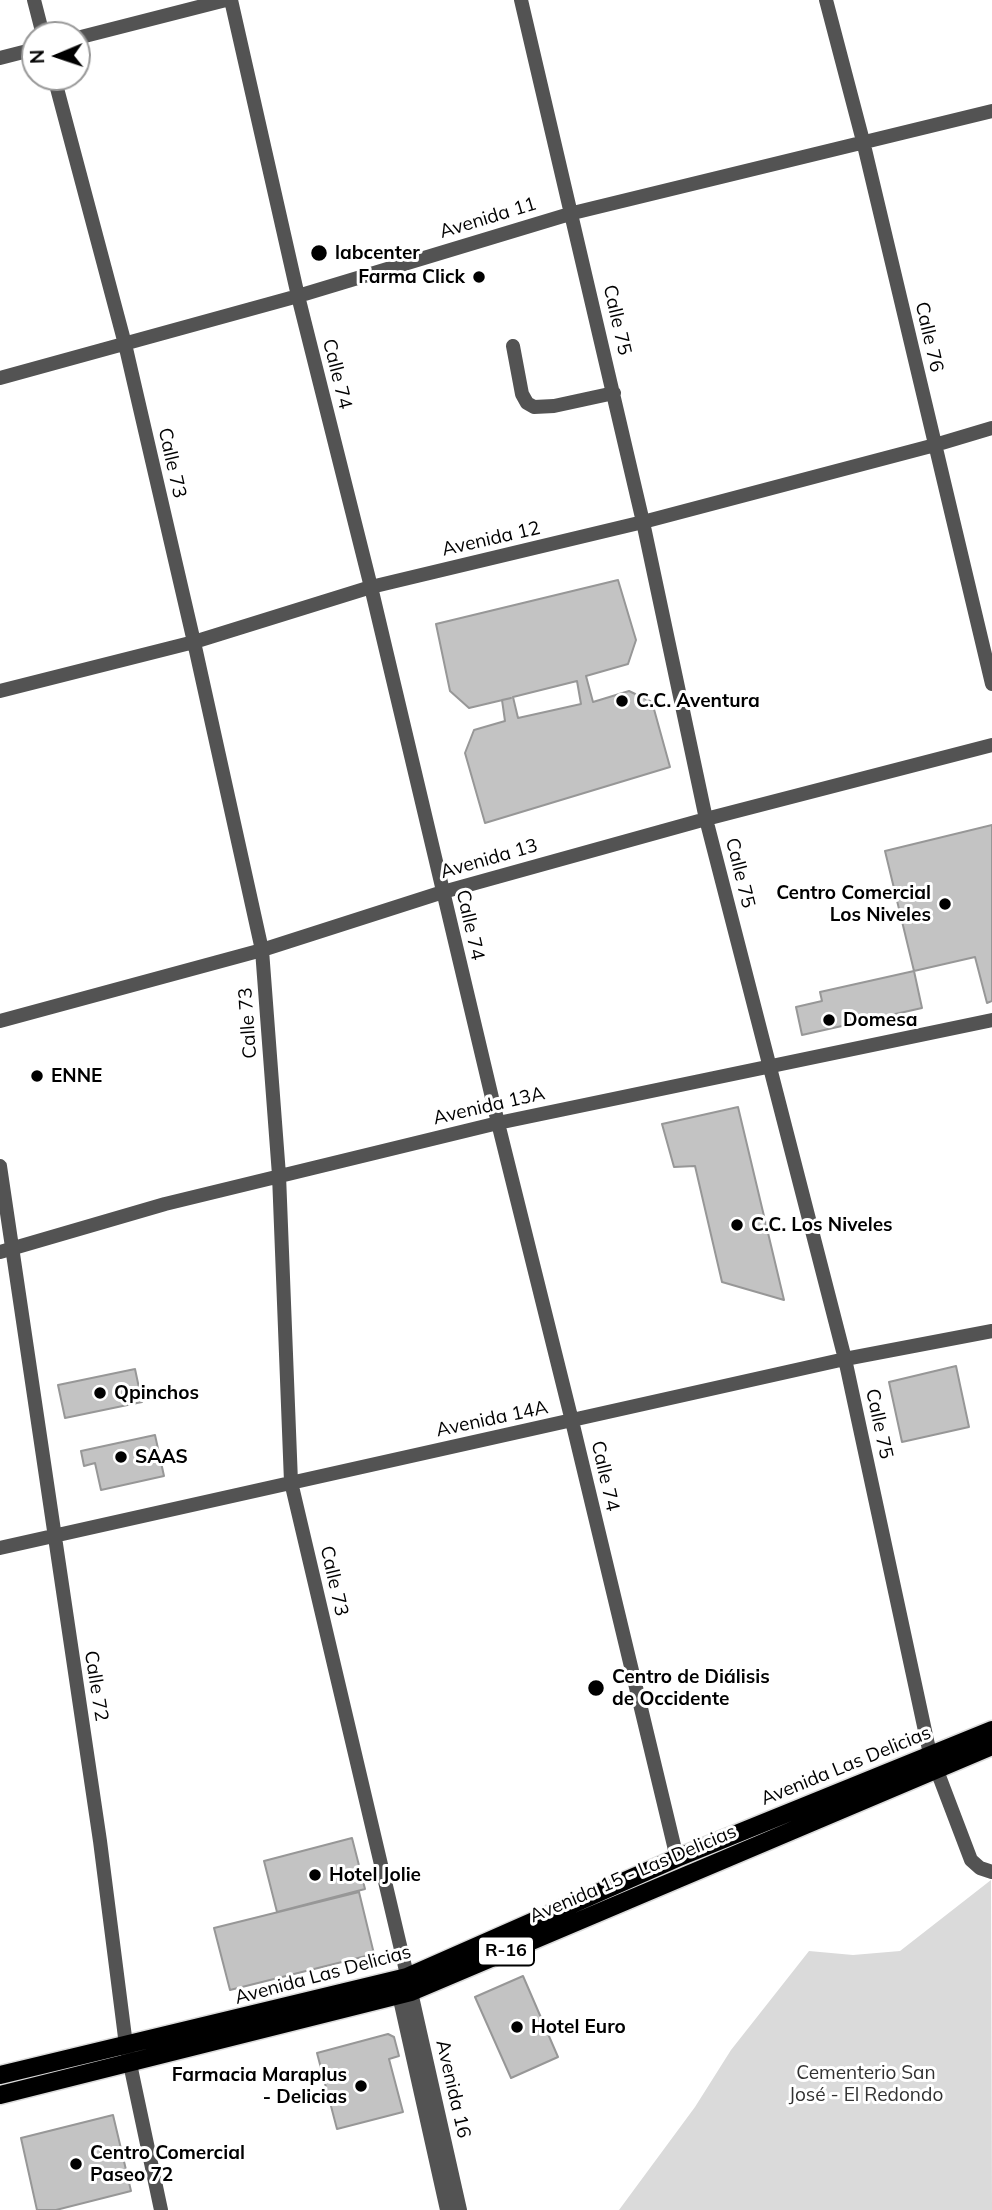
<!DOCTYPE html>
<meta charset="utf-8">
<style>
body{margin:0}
#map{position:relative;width:992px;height:2210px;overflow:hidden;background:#fff;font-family:Mulish,sans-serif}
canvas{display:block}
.north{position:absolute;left:21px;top:21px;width:70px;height:70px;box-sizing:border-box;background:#fff;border:2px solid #999;border-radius:50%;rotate:268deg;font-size:19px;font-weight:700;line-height:28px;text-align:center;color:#000}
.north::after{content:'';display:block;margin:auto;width:24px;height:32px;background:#000;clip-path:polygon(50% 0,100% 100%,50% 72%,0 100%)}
</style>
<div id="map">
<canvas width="992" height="2210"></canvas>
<div class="north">N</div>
</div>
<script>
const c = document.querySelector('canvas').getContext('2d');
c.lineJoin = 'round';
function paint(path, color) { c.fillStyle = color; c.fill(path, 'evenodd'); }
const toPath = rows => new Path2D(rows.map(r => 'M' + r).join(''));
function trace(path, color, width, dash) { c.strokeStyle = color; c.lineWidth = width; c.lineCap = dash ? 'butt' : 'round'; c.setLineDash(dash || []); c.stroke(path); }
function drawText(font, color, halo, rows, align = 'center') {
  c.font = font + ' Mulish,sans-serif'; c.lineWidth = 6; c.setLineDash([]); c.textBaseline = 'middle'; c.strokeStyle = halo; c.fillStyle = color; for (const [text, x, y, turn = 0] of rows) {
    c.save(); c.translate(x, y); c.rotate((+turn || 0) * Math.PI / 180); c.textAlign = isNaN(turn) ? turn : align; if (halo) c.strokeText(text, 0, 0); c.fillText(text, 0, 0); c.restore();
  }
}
const green = toPath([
 [991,1880,992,2210,619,2210,695,2107,731,2050,809,1951,853,1955,900,1951]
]);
const building = toPath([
 [618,580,636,640,628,664,586,676,593,702,629,691,652,702,670,767,485,823,465,753,474,730,505,721,502,700,511,698,469,708,450,691,436,624,618,580],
 [577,681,581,704,518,718,513,697,577,681],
 [992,825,992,1001,987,1003,975,957,914,971,885,851,992,825],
 [914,971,922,1008,802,1035,796,1007,822,1001,820,992,914,971],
 [738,1107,784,1300,722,1282,695,1166,674,1167,662,1124,738,1107],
 [956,1366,969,1427,902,1442,889,1382,956,1366],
 [135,1369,142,1402,65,1418,58,1385,135,1369],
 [155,1435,164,1476,101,1490,95,1463,84,1466,81,1451,155,1435],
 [352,1838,365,1889,277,1912,264,1861,352,1838],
 [359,1892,374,1954,230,1990,214,1928,359,1892],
 [523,1976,558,2057,511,2078,475,1997,523,1976],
 [388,2034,394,2037,399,2056,389,2059,403,2112,337,2129,317,2053,388,2034],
 [113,2115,131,2191,56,2210,37,2210,21,2138,113,2115]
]);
const minor = toPath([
 [34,0,43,35],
 [231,0,298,296,371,587,498,1123,572,1421,677,1858],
 [521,0,643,522,706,819,845,1359,930,1754],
 [826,0,863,141,992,684],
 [77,38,226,0],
 [0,58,35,49],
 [54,77,125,344,194,642,262,950,279,1175,291,1482,411,1992,460,2210],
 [513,346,522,394,527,403,534,407,554,406,614,393],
 [0,378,298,296,573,213,992,111],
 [0,691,194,642,371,587,643,522,935,445,992,428],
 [0,1021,262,950,443,892,706,819,992,745],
 [0,1166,100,1841,126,2045,161,2210],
 [0,1252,165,1204,498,1123,992,1020],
 [0,1548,845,1359,992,1331],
 [936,1768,971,1860,980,1868,992,1872],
 [397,1986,447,2210]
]);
const primary = toPath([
 [0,2075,407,1977,677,1858,992,1730],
 [0,2095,411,1992,992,1746]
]);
const markers = [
 [319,253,9,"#000"],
 [479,277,7,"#000"],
 [622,701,7,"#000"],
 [945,904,7,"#000"],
 [829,1020,7,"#000"],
 [37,1076,7,"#000"],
 [737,1225,7,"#000"],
 [100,1393,7,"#000"],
 [121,1457,7,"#000"],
 [596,1688,9,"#000"],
 [315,1875,7,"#000"],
 [517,2027,7,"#000"],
 [361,2086,7,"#000"],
 [76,2164,7,"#000"]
];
const shields = [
 [506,1951,56]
];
const shieldNames = [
 ["R-16",506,1951]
];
const streetNames = [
 ["Avenida 11",488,218,-17],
 ["Calle 75",617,320,77],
 ["Calle 76",929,337,77],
 ["Calle 74",337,374,76],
 ["Calle 73",172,463,77],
 ["Avenida 12",491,539,-13],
 ["Avenida 13",489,859,-16],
 ["Calle 75",740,873,76],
 ["Calle 74",470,925,77],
 ["Calle 73",248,1023,-94],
 ["Avenida 13A",489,1106,-13],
 ["Avenida 14A",492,1419,-12],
 ["Calle 75",879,1424,78],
 ["Calle 74",605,1476,77],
 ["Calle 73",334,1581,77],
 ["Calle 72",96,1686,81],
 ["Avenida Las Delicias",846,1766,-22],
 ["Avenida 15 - Las Delicias",633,1874,-23],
 ["Avenida Las Delicias",323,1975,-15],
 ["Avenida 16",453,2089,77]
];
const poiNames = [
 ["labcenter",335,253],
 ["Farma Click",465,277,"right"],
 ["C.C. Aventura",636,701],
 ["Centro Comercial",931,893,"right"],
 ["Los Niveles",931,915,"right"],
 ["Domesa",843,1020],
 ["ENNE",51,1076],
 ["C.C. Los Niveles",751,1225],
 ["Qpinchos",114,1393],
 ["SAAS",135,1457],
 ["Centro de Diálisis",612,1677],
 ["de Occidente",612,1699],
 ["Hotel Jolie",329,1875],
 ["Hotel Euro",531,2027],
 ["Farmacia Maraplus",347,2075,"right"],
 ["- Delicias",347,2097,"right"],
 ["Centro Comercial",90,2153],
 ["Paseo 72",90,2175]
];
const parkNames = [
 ["Cementerio San",866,2073],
 ["José - El Redondo",866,2095]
];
paint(green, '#dadada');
paint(building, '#c3c3c3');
trace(building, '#979797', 2);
trace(primary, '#dbdbdb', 21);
trace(minor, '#535353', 14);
trace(primary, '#000', 18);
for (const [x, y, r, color] of markers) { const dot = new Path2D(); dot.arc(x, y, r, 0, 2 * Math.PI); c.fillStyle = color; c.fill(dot); trace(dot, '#fff', 2.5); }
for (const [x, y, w] of shields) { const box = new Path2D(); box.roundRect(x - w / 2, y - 14.5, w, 29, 5); c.fillStyle = '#fff'; c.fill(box); trace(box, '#000', 2); }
drawText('bold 18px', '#000', null, shieldNames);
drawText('19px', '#000', '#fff', streetNames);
drawText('bold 19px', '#000', '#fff', poiNames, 'left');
drawText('19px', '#313131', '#fff', parkNames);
</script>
